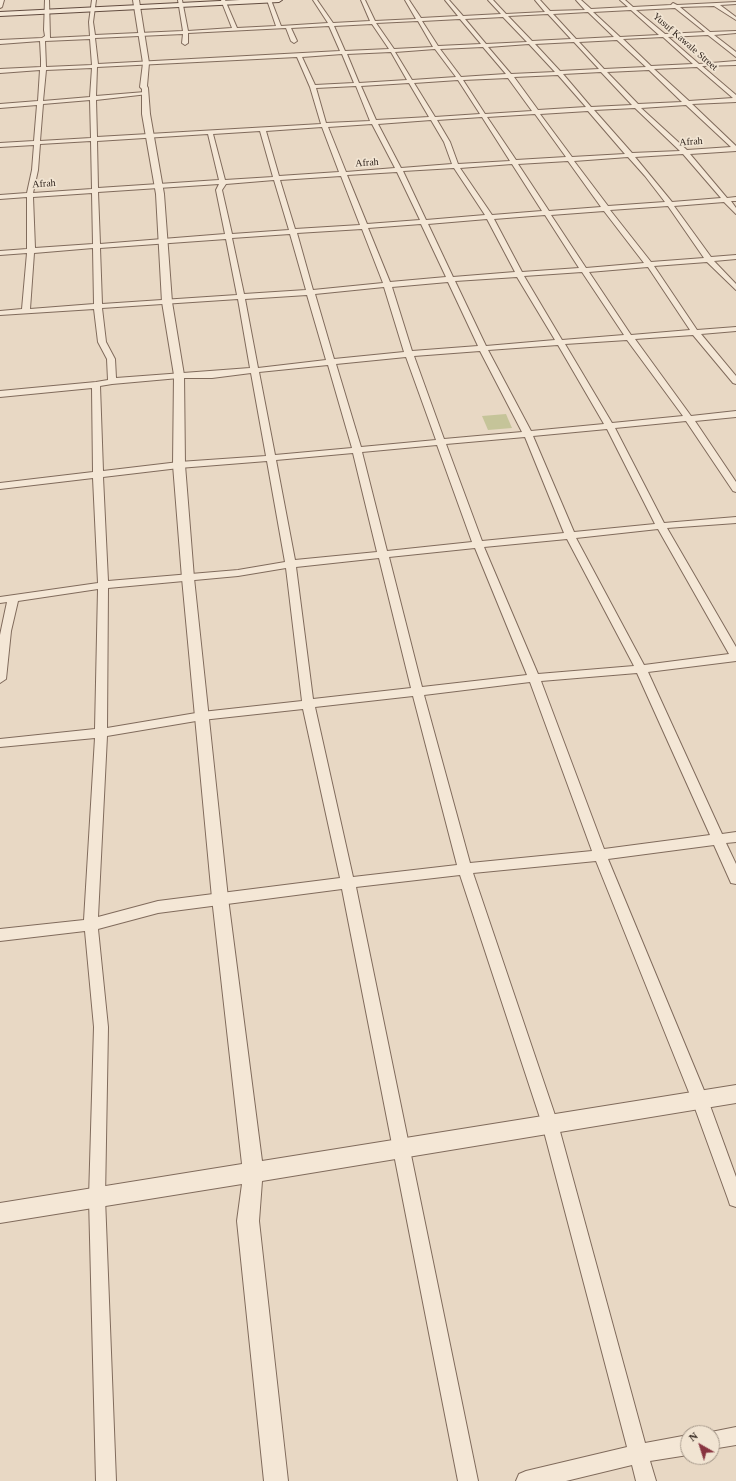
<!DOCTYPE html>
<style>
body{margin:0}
#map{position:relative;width:736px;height:1481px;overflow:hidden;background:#e8d8c4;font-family:"Times New Roman",serif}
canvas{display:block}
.north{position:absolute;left:680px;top:1425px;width:40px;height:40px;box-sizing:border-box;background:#f1e4d2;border:1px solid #a5988a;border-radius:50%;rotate:321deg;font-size:11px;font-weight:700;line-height:16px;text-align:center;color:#32261f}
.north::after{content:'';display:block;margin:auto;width:14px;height:18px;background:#883440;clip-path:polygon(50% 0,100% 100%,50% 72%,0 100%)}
</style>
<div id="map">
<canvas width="736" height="1481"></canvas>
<div class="north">N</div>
</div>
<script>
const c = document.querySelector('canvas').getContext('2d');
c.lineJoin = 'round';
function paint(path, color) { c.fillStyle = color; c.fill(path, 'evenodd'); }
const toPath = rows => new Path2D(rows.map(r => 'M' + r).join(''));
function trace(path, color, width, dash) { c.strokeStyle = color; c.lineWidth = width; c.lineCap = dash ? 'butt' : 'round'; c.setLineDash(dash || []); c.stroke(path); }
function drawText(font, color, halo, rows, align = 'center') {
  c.font = font + ' "Times New Roman",serif'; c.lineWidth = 3.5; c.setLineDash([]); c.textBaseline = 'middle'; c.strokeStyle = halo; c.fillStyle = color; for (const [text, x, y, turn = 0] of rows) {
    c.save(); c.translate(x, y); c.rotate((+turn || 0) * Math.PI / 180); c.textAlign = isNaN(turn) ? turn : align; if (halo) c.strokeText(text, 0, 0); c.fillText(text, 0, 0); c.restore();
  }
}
const green = toPath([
 [506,414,512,428,488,430,482,416]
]);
const minor = toPath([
 [0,0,4,0,2,7,0,8,0,0],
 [45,0,49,0,50,38,90,36,89,22,92,0,96,0,93,22,95,35,183,31,178,0,182,0,188,31,232,28,221,0,225,0,237,28,276,26,267,0,271,0,281,26,328,23,313,0,317,0,333,23,370,21,361,0,365,0,375,21,416,19,405,0,409,0,421,18,458,16,445,0,449,0,463,16,501,14,488,0,493,0,506,14,545,12,535,0,540,0,550,11,585,10,576,0,581,0,591,9,628,7,620,0,625,0,633,7,671,5,673,3,677,5,736,2,736,4,720,5,736,17,736,20,714,6,680,7,710,32,736,31,736,33,714,35,736,52,736,57,708,35,668,37,699,64,736,61,736,65,702,66,736,95,736,102,692,104,736,146,736,151,690,154,727,198,736,197,736,201,731,201,736,208,736,214,724,202,674,206,711,257,736,255,736,259,714,261,736,284,736,290,707,262,654,266,697,330,736,327,736,331,701,334,736,376,736,384,733,383,693,335,635,339,691,416,736,411,736,417,695,421,736,482,736,492,733,491,686,421,615,428,664,523,736,517,736,523,667,528,736,647,736,661,648,672,722,834,736,832,736,842,726,843,736,864,736,884,731,883,714,845,608,859,708,1100,736,1177,736,1207,730,1205,728,1199,692,1100,596,861,473,873,558,1124,645,1443,688,1435,688,1455,650,1461,656,1481,636,1481,632,1465,566,1481,516,1481,519,1474,526,1471,627,1447,542,1124,460,875,356,887,478,1481,458,1481,342,889,158,913,98,929,108,1027,105,1198,116,1481,96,1481,89,1198,94,1027,85,931,0,941,0,929,84,920,95,738,0,747,0,739,95,729,98,589,18,601,11,631,6,679,0,683,0,635,7,602,0,603,0,597,98,583,93,478,0,489,0,483,93,472,92,388,0,397,0,391,96,382,108,380,107,359,98,342,94,309,0,315,0,311,22,309,27,253,0,255,0,251,27,249,27,197,0,199,0,195,27,193,32,170,34,145,0,147,0,143,34,141,37,105,0,108,0,104,38,101,40,70,0,73,0,69,41,67,41,59,40,41,0,44,0,40,42,38,45,36,44,30,45,0],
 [675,8,705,32,665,34,636,10,675,8],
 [631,10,659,35,620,37,593,12,631,10],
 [588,12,614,37,576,39,553,14,588,12],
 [548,14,571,39,532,41,508,16,548,14],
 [503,17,527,42,486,44,465,19,503,17],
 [460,19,481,44,438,46,422,21,460,19],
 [418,21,433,47,394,49,376,23,418,21],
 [372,24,389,49,345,51,334,26,372,24],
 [329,26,340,51,98,64,95,38,183,34,182,43,185,45,188,43,188,33,286,28,291,41,294,43,297,41,291,28,329,26],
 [663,37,693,64,651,66,623,39,663,37],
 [90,39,92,65,46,67,45,41,90,39],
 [617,40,646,67,604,69,579,42,617,40],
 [574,42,599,69,560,71,535,44,574,42],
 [529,44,555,72,511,74,488,47,529,44],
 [483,47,506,74,461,77,440,49,483,47],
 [435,49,456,77,412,80,395,52,435,49],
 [391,52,407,80,359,83,347,54,391,52],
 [342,54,354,83,315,85,302,57,342,54],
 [297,57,310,87,321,124,97,137,96,100,148,94,145,92,96,96,97,67,297,57],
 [697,67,733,98,689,101,654,69,697,67],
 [92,68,90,97,43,101,46,70,92,68],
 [649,70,682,102,638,104,607,72,649,70],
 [601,72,632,105,591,107,563,74,601,72],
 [558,75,586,107,538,110,514,77,558,75],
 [508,78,532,111,485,114,463,80,508,78],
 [458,80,480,114,435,117,414,83,458,80],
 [409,83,429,117,376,120,361,86,409,83],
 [356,86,370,121,326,123,316,88,356,86],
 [90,100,91,138,40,141,43,104,90,100],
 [686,105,731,147,687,150,641,108,686,105],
 [635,108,680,151,632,153,594,110,635,108],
 [588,111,625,154,572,157,540,114,588,111],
 [535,114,566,157,516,160,487,117,535,114],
 [482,117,510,161,458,164,450,142,437,120,482,117],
 [431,120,444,142,452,164,401,168,378,124,431,120],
 [372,124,395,168,346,172,328,127,372,124],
 [322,127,339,172,279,176,266,131,322,127],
 [260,131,273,177,225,180,213,134,260,131],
 [208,134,219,180,98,188,97,141,208,134],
 [91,141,92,189,33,193,38,170,40,144,91,141],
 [683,154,721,198,672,202,635,157,683,154],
 [628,157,645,176,665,202,608,206,574,161,628,157],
 [568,161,601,207,549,211,518,164,568,161],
 [512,164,542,211,492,215,460,168,512,164],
 [454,168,485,215,426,220,403,171,454,168],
 [397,172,420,220,367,224,347,175,397,172],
 [341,176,360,225,295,229,280,180,341,176],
 [274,180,289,230,232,234,222,190,226,184,274,180],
 [219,184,216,190,225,234,100,244,98,192,219,184],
 [92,193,93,244,35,248,33,197,92,193],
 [668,206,704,258,651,262,610,210,668,206],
 [604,211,644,263,586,268,551,215,604,211],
 [545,215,579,268,522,272,494,219,545,215],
 [487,219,515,272,453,277,428,224,487,219],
 [421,224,446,277,390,282,368,228,421,224],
 [362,229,383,283,313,290,297,233,362,229],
 [290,234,306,290,244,294,232,238,290,234],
 [226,239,237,295,102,304,100,248,226,239],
 [93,248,94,304,30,309,34,253,93,248],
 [648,267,690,330,631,335,589,272,648,267],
 [582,272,624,335,562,340,524,276,582,272],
 [517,277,555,340,486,346,455,281,517,277],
 [448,282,478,346,412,351,392,287,448,282],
 [384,287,404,352,334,359,315,294,384,287],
 [307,295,326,360,258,368,245,299,307,295],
 [238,299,250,368,116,378,115,359,106,342,102,308,238,299],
 [627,340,683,416,612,423,565,344,627,340],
 [558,345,604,424,531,431,488,350,558,345],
 [480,351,522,432,444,439,414,356,480,351],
 [406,357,436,440,361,447,336,364,406,357],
 [328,365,352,448,275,455,259,372,328,365],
 [251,373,266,456,179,462,103,471,100,386,112,384,179,378,212,378,251,373],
 [607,429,655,524,574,532,533,436,607,429],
 [525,437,564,533,482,541,446,444,525,437],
 [437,445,472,542,387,551,362,452,437,445],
 [353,453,377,552,295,560,276,460,353,453],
 [267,461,285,562,238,570,108,581,103,477,179,468,267,461],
 [658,529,729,654,644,665,576,538,658,529],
 [567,539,634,666,538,674,484,547,567,539],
 [475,548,527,675,422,687,389,557,475,548],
 [379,558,411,688,313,699,296,567,379,558],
 [286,568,302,701,202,712,107,728,108,588,238,576,286,568],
 [637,673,710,835,604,849,541,681,637,673],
 [530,682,592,851,470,863,424,695,530,682],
 [413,696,457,865,353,877,315,707,413,696],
 [303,709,340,878,158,901,98,917,107,736,202,720,303,709],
 [736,1427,736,1445,712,1449,712,1433,706,1433,736,1427]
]);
const tertiary = toPath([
 [133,0,139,0,149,63,147,86,148,88,150,114,164,194,172,302,184,375,185,465,194,578,228,898,262,1161,736,1085,736,1103,262,1181,259,1221,288,1481,264,1481,237,1221,242,1184,0,1223,0,1203,242,1164,212,898,182,578,173,465,174,375,162,302,156,194,142,114,142,89,140,87,143,63,133,0]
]);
const secondary = toPath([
 [240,0,282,0,279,2,0,16,0,12,240,0]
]);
const farStreetnames = [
 ["Yusuf Kawale Street",685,42,41],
 ["Afrah",691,142,-4],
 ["Afrah",367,163,-4],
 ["Afrah",44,184,-4]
];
paint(green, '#c5c499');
trace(minor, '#806b5c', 2);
trace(tertiary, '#806b5c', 2);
trace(secondary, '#624c40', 2);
paint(minor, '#f4e7d6');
paint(tertiary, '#f4e7d6');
paint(secondary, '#f4e7d6');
drawText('10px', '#32261f', '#f1e4d2', farStreetnames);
</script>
